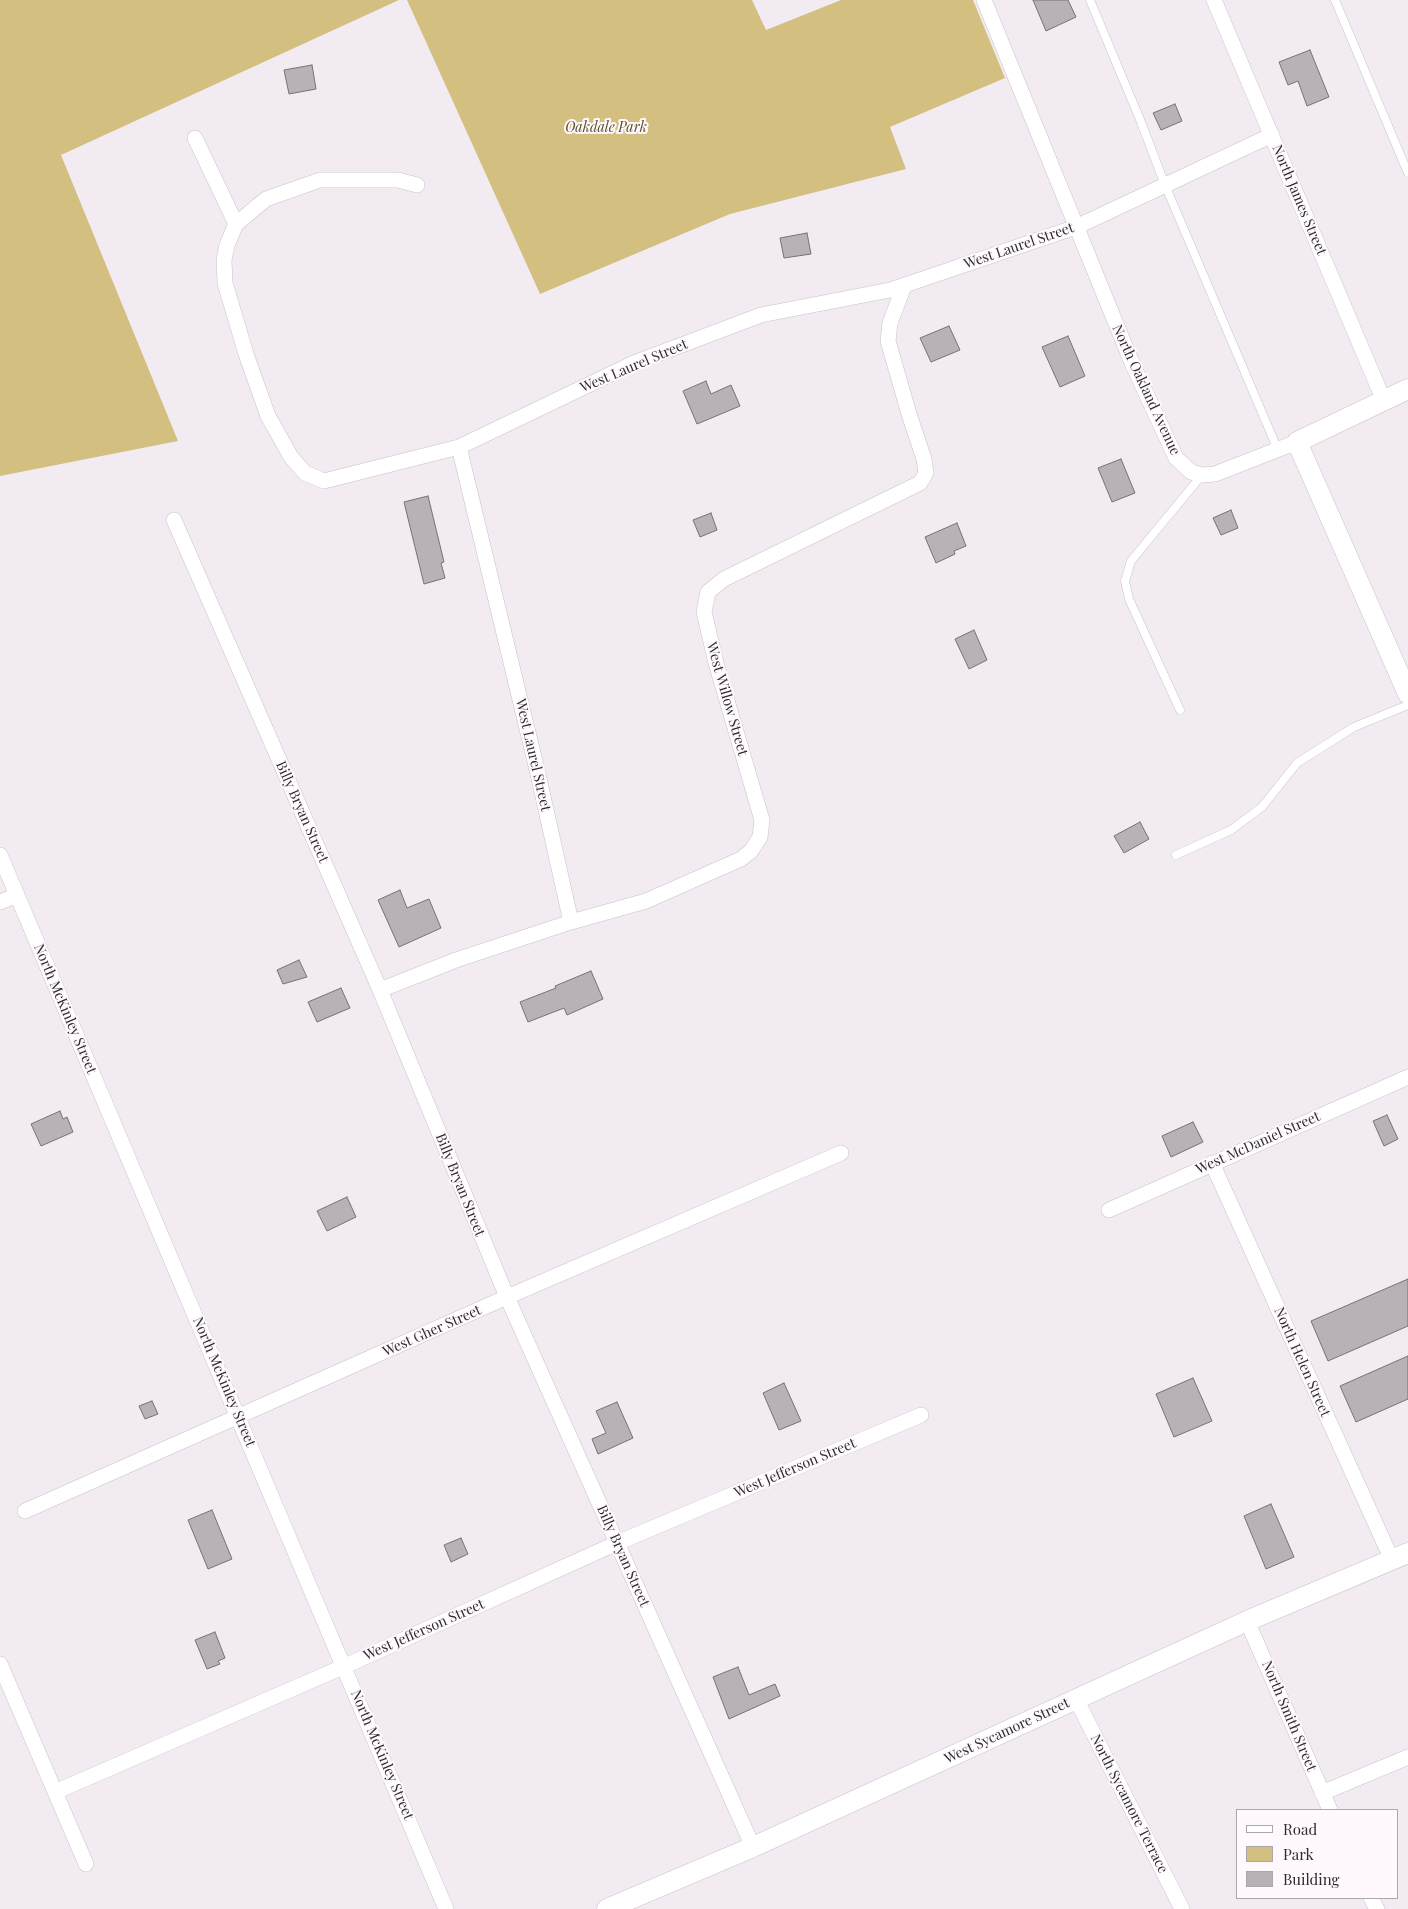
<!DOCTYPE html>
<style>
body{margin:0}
#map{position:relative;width:1408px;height:1909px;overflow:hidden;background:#f2ecf2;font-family:"Playfair Display",serif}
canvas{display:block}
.legend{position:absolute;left:1236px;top:1809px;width:162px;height:90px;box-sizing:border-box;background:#fff9ff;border:1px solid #aba7ab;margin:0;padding:6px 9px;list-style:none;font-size:15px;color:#2d2b2d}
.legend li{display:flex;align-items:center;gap:10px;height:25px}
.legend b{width:25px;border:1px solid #aba7ab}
</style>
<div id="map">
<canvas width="1408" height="1909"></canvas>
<ul class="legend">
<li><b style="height:6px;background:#fff"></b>Road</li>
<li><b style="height:14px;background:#d3c080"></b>Park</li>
<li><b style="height:14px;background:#b8b1b8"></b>Building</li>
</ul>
</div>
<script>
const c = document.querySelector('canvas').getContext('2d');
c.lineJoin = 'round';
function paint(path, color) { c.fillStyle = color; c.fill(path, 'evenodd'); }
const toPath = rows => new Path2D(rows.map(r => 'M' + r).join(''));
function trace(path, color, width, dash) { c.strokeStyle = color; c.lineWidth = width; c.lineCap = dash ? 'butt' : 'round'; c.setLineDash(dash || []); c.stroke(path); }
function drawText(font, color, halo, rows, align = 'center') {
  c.font = font + ' "Playfair Display",serif'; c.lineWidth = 4; c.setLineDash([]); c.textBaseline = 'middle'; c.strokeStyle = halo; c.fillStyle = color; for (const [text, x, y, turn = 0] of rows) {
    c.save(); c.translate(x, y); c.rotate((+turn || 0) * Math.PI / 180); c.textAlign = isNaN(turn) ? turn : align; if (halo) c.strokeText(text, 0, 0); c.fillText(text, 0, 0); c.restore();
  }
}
const green = toPath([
 [0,0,399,0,61,155,178,441,0,476],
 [407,0,752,0,766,30,841,0,973,0,1005,78,890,127,906,169,730,214,540,294]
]);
const building = toPath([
 [1033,0,1068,0,1076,17,1046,31,1033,0],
 [1310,50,1329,97,1307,106,1298,81,1288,85,1279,62,1310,50],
 [312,65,316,89,289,94,284,70,312,65],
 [1175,104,1182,121,1161,130,1153,113,1175,104],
 [807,233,811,254,784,258,780,238,807,233],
 [949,326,960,350,931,362,920,338,949,326],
 [1068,336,1085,376,1060,387,1042,347,1068,336],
 [706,381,711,394,731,385,740,406,697,424,683,391,706,381],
 [1121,459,1135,493,1112,502,1098,468,1121,459],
 [428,496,444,562,441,563,445,578,424,584,404,502,428,496],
 [1231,510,1238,528,1221,535,1213,518,1231,510],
 [711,513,717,530,700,537,693,520,711,513],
 [957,523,966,546,954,551,955,554,936,563,925,537,957,523],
 [974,630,987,660,969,669,955,639,974,630],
 [1140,822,1149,839,1124,853,1114,836,1140,822],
 [400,890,407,908,429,899,441,928,399,947,378,900,400,890],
 [299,960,307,977,283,984,277,970,299,960],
 [591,971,603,999,567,1015,564,1008,528,1022,520,1002,556,988,555,986,591,971],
 [341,988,350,1008,317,1022,308,1002,341,988],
 [60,1111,63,1119,67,1117,73,1132,41,1146,31,1124,60,1111],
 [1387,1115,1398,1139,1384,1146,1373,1121,1387,1115],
 [1193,1122,1203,1142,1171,1157,1162,1136,1193,1122],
 [347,1197,356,1217,327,1231,317,1211,347,1197],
 [1408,1279,1408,1326,1328,1361,1311,1321,1408,1279],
 [1408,1356,1408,1399,1356,1422,1340,1386,1408,1356],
 [1193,1378,1212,1421,1174,1437,1156,1394,1193,1378],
 [784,1383,801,1421,779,1430,763,1393,784,1383],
 [152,1401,158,1414,145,1419,139,1406,152,1401],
 [617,1402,633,1438,598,1454,592,1439,606,1433,596,1411,617,1402],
 [1271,1504,1294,1557,1266,1569,1244,1516,1271,1504],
 [212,1510,232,1559,208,1569,188,1520,212,1510],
 [461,1538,468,1554,451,1562,444,1545,461,1538],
 [215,1632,225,1658,218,1661,220,1664,207,1669,195,1640,215,1632],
 [738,1667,749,1695,775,1684,780,1696,729,1719,713,1677,738,1667]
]);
const lane = toPath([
 [1090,0,1141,122,1165,185,1278,450],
 [1335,0,1408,173],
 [1180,710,1129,599,1125,581,1131,561,1202,475],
 [1176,855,1231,830,1262,807,1297,763,1354,727,1408,705]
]);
const street = toPath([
 [984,0,1132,363,1176,458,1191,472,1202,475,1215,474,1297,442],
 [1214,0,1384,401],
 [195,138,236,224,227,245,224,260,225,283,246,354,268,416,291,457,305,473,324,481,459,447,634,363,761,315,890,290,1076,227,1272,135],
 [236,224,266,199,320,180,398,180,417,185],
 [459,447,538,774,571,922],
 [174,520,380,990,507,1297,753,1847],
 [0,855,446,1909],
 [0,902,17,895],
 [380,990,456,960,571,922,646,901,741,859,751,851,760,837,762,820,716,663,704,612,708,592,724,579,920,483,926,473,924,459,909,414,888,341,890,323,904,286],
 [1212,1163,1392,1560],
 [1109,1210,1408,1077],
 [25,1511,507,1297,841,1153],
 [1247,1621,1330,1810],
 [0,1664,86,1864],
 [1076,1699,1182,1909],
 [55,1792,345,1666,617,1543,921,1415],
 [1322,1793,1408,1757],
 [1371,1898,1377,1909]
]);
const secondary = toPath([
 [1408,389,1297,442,1408,694],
 [607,1909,753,1847,1247,1621,1408,1553]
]);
const parkNames = [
 ["Oakdale Park",606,128]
];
const streetNames = [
 ["North James Street",1299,200,67],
 ["West Laurel Street",1019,246,-19],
 ["West Laurel Street",634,366,-23],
 ["North Oakland Avenue",1146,390,65],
 ["West Willow Street",727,699,74],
 ["West Laurel Street",533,755,77],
 ["Billy Bryan Street",302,812,66],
 ["North McKinley Street",65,1009,67],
 ["West McDaniel Street",1258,1143,-24],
 ["Billy Bryan Street",460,1185,68],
 ["West Gher Street",432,1331,-24],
 ["North Helen Street",1302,1362,66],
 ["North McKinley Street",224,1382,67],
 ["West Jefferson Street",795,1468,-23],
 ["Billy Bryan Street",623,1556,66],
 ["West Jefferson Street",424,1630,-24],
 ["North Smith Street",1289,1716,67],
 ["West Sycamore Street",1007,1731,-25],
 ["North McKinley Street",382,1755,67],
 ["North Sycamore Terrace",1129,1804,63]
];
paint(green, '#d3c080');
paint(building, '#b8b1b8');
trace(building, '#777177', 1);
trace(lane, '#c9c2c8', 9);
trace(street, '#c9c2c8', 16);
trace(secondary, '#c9c2c8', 21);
trace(lane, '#fff', 8);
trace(street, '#fff', 15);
trace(secondary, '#fff', 20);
drawText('italic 14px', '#5c5025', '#fff9ff', parkNames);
drawText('14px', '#2d2b2d', '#fff9ff', streetNames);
</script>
